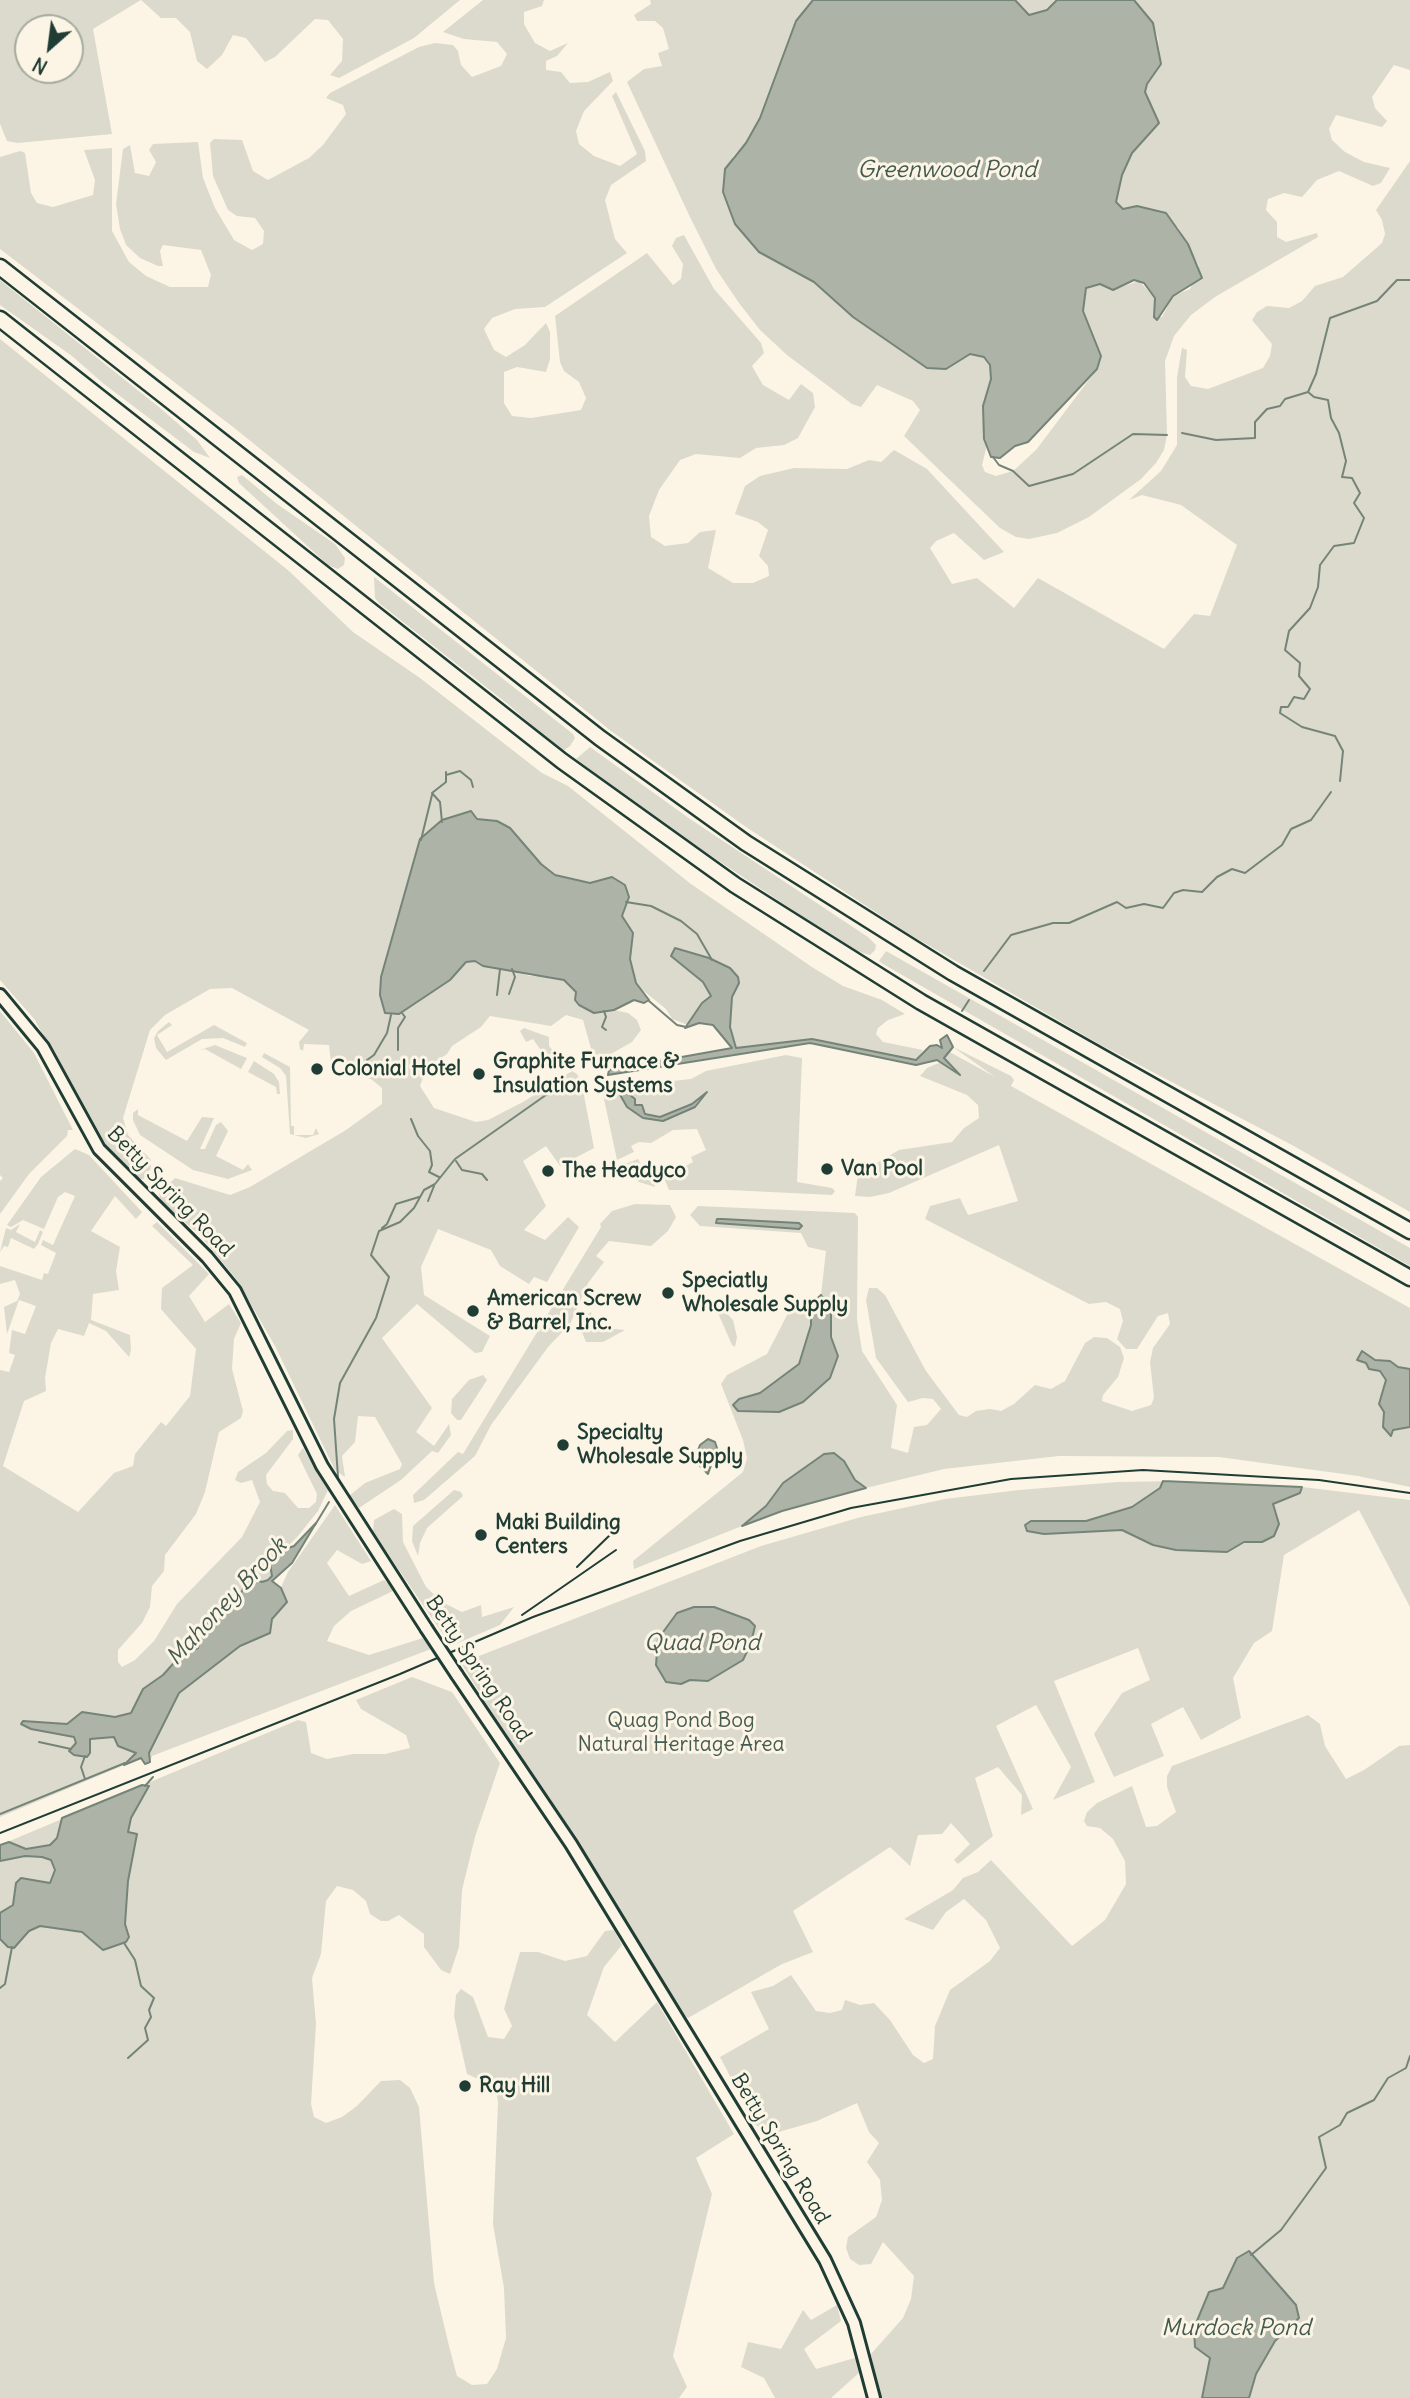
<!DOCTYPE html>
<style>
body{margin:0}
#map{position:relative;width:1410px;height:2398px;overflow:hidden;background:#fcf5e5;font-family:Delius,sans-serif}
canvas{display:block}
.north{position:absolute;left:14px;top:14px;width:70px;height:70px;box-sizing:border-box;background:#fcf5e5;border:2px solid #a4ab9e;border-radius:50%;rotate:208deg;font-size:19px;font-weight:700;line-height:28px;text-align:center;color:#1f3d34}
.north::after{content:'';display:block;margin:auto;width:24px;height:32px;background:#1f3d34;clip-path:polygon(50% 0,100% 100%,50% 72%,0 100%)}
</style>
<div id="map">
<canvas width="1410" height="2398"></canvas>
<div class="north">N</div>
</div>
<script>
const c = document.querySelector('canvas').getContext('2d');
c.lineJoin = 'round';
function paint(path, color) { c.fillStyle = color; c.fill(path, 'evenodd'); }
const toPath = rows => new Path2D(rows.map(r => 'M' + r).join(''));
function trace(path, color, width, dash) { c.strokeStyle = color; c.lineWidth = width; c.lineCap = dash ? 'butt' : 'round'; c.setLineDash(dash || []); c.stroke(path); }
function drawText(font, color, halo, rows, align = 'center') {
  c.font = font + ' Delius,sans-serif'; c.lineWidth = 6; c.setLineDash([]); c.textBaseline = 'middle'; c.strokeStyle = halo; c.fillStyle = color; for (const [text, x, y, turn = 0] of rows) {
    c.save(); c.translate(x, y); c.rotate((+turn || 0) * Math.PI / 180); c.textAlign = isNaN(turn) ? turn : align; if (halo) c.strokeText(text, 0, 0); c.fillText(text, 0, 0); c.restore();
  }
}
const green = toPath([
 [0,0,460,0,414,38,339,78,330,75,342,61,343,39,328,20,315,19,275,57,265,62,246,38,233,35,222,55,207,69,197,61,190,32,176,18,161,18,141,0,93,29,112,134,18,143,7,141,0,124],
 [28,28,70,28,70,70,28,70],
 [483,0,544,0,542,6,524,12,524,24,535,43,550,51,568,43,557,56,546,61,546,70,561,72,570,83,588,82,610,72,613,81,584,111,576,131,579,144,594,156,620,166,637,154,612,96,616,92,645,151,646,161,611,185,605,200,615,239,627,253,545,307,515,309,492,318,484,329,494,350,506,357,525,345,546,323,550,332,550,359,546,372,517,367,504,372,504,403,512,416,531,418,581,410,586,398,579,382,564,371,560,362,555,316,647,253,673,285,681,279,683,264,672,246,676,238,684,235,714,289,761,343,764,353,752,366,763,385,789,400,801,384,813,393,815,407,798,438,784,445,756,448,740,458,696,454,680,460,659,490,649,516,651,537,665,546,688,543,700,532,716,530,708,568,733,583,753,583,769,576,768,566,759,556,768,530,758,522,735,514,745,486,760,476,794,468,847,469,869,460,881,462,894,450,927,469,1004,552,984,560,954,533,936,541,930,548,952,584,977,578,1014,608,1038,578,1164,649,1194,614,1210,616,1237,545,1181,505,1142,495,1129,500,1161,471,1177,445,1177,377,1182,348,1187,350,1185,377,1191,386,1208,389,1263,368,1270,356,1272,344,1252,320,1257,312,1267,306,1289,308,1302,301,1315,286,1343,277,1382,243,1385,234,1382,220,1376,210,1410,161,1410,1212,1292,1145,1101,1045,909,934,746,827,611,731,233,427,0,249,0,157,20,151,25,153,31,193,37,203,53,207,93,195,95,180,84,150,112,148,112,231,129,262,146,276,170,287,208,287,211,275,201,250,163,245,160,251,163,266,158,266,140,258,126,245,120,229,116,204,123,149,130,145,135,173,149,176,156,162,149,150,153,144,198,142,203,178,215,208,234,240,252,250,263,244,264,231,255,218,237,216,228,210,213,176,210,143,214,139,242,140,253,171,268,180,309,158,323,145,346,114,343,105,326,98,330,93,419,47,435,43,453,45,458,51,461,65,472,77,501,66,507,54,497,42,464,39,443,32],
 [650,0,813,0,808,6,760,118,746,143,733,156,723,192,735,224,759,252,814,282,853,317,927,368,946,369,970,354,984,357,990,365,991,379,983,406,986,449,982,465,985,472,996,476,1013,471,1036,450,1097,369,1101,356,1083,311,1086,288,1100,284,1113,290,1139,281,1155,298,1154,317,1162,317,1173,296,1190,289,1199,266,1178,227,1137,206,1123,209,1116,202,1122,175,1132,153,1159,123,1145,92,1147,84,1161,64,1158,38,1153,23,1134,0,1410,0,1410,70,1394,65,1372,97,1375,108,1387,121,1382,127,1336,115,1329,129,1332,140,1345,152,1364,162,1390,168,1381,183,1373,186,1339,171,1317,180,1302,197,1284,193,1268,199,1266,210,1277,222,1277,237,1286,242,1317,233,1318,237,1215,297,1191,315,1174,336,1165,361,1167,435,1164,450,1156,463,1141,479,1089,517,1057,533,1029,539,1016,537,1000,528,904,436,920,410,913,401,877,385,861,407,852,404,787,355,760,330,739,303,716,269,689,215,627,82,644,69,662,66,658,53,669,49,663,28,655,21,637,21,634,15,651,4],
 [1015,0,1057,0,1047,10,1029,15],
 [0,280,160,408,197,440,210,458,194,452,104,384,72,356,0,305],
 [0,339,289,571,353,632,420,678,542,773,568,786,691,884,812,967,843,986,882,1000,905,1014,888,1020,878,1028,876,1034,883,1042,923,1050,916,1060,812,1039,736,1048,730,1027,732,997,737,988,709,958,682,949,671,956,703,982,711,996,702,1003,688,1025,672,1019,666,1009,635,984,630,959,633,933,622,916,627,905,625,885,612,877,590,883,555,875,541,864,510,828,489,819,477,819,471,811,442,820,416,1001,450,980,467,962,475,960,530,976,554,976,564,980,594,1013,614,1010,628,1013,637,1020,641,1030,632,1042,595,1063,583,1020,566,1015,551,1026,490,1016,481,1027,452,1046,447,1054,427,1067,420,1086,434,1108,476,1122,488,1120,523,1102,572,1071,577,1074,582,1085,594,1148,560,1166,546,1146,523,1161,546,1206,524,1230,545,1240,568,1217,579,1227,547,1282,534,1277,529,1284,500,1266,491,1250,438,1229,421,1267,424,1295,490,1336,482,1352,475,1353,417,1304,382,1338,432,1408,416,1432,434,1446,449,1424,451,1435,438,1453,432,1451,401,1480,359,1508,349,1496,365,1483,400,1469,402,1464,375,1417,358,1416,355,1442,342,1456,345,1477,335,1470,275,1346,237,1280,200,1235,161,1202,159,1194,175,1178,230,1195,250,1187,346,1130,382,1104,382,1088,371,1079,355,1075,351,1065,331,1063,329,1045,304,1044,303,1051,300,1049,299,1042,309,1030,232,988,210,989,165,1015,150,1030,123,1118,128,1135,151,1160,151,1168,144,1179,136,1179,104,1148,86,1120,35,1020,0,980],
 [242,475,277,504,335,544,345,558,344,565,338,569,328,565,239,483,237,477],
 [374,577,573,734,575,738,570,746,563,751,557,748,509,705,380,604,375,598],
 [590,747,690,819,868,937,876,945,875,950,870,955,853,950,657,820,576,759],
 [886,951,1410,1248,1410,1266,883,964,879,961],
 [0,1011,34,1053,73,1130,68,1130,67,1136,29,1174,0,1214,0,1181,3,1178,0,1175],
 [169,1022,172,1025,157,1035,167,1052,214,1025,247,1043,245,1047,223,1038,202,1039,166,1060,156,1048,154,1038,158,1031],
 [524,1028,549,1037,549,1046,563,1063,554,1069,533,1039,526,1042,520,1031],
 [215,1045,247,1058,241,1069,205,1049,197,1051],
 [953,1047,1011,1076,1014,1080,1011,1086,1410,1308,1410,1487,1358,1476,1219,1457,1059,1456,944,1469,866,1488,855,1480,844,1461,824,1455,783,1483,766,1506,742,1526,634,1569,633,1561,743,1472,747,1458,743,1440,721,1384,727,1375,767,1354,787,1315,811,1304,811,1325,799,1364,760,1393,739,1399,803,1402,830,1378,838,1356,831,1337,831,1309,821,1295,826,1251,808,1247,801,1233,700,1226,690,1215,698,1206,855,1213,858,1217,857,1319,862,1351,897,1405,891,1448,908,1453,914,1427,927,1425,941,1409,933,1399,923,1398,908,1402,876,1358,866,1300,869,1288,877,1288,885,1295,926,1371,959,1415,967,1417,976,1411,990,1409,1001,1411,1014,1404,1035,1385,1051,1389,1065,1381,1085,1343,1094,1337,1107,1338,1120,1347,1124,1358,1118,1377,1103,1395,1102,1401,1132,1411,1151,1405,1154,1398,1150,1362,1153,1348,1170,1324,1168,1313,1158,1316,1137,1349,1126,1349,1117,1339,1123,1321,1120,1309,1106,1302,1089,1304,925,1219,930,1206,960,1198,968,1215,1018,1201,999,1145,889,1193,870,1197,855,1196,858,1174,899,1150,952,1142,964,1128,979,1118,978,1105,967,1095,920,1076,927,1068,941,1062,957,1073,944,1058,948,1051,995,1077],
 [264,1053,290,1067,291,1126,294,1126,294,1135,313,1135,316,1128,319,1134,306,1138,290,1134,286,1076,280,1068,262,1057],
 [786,1055,802,1058,797,1182,832,1188,835,1191,832,1195,729,1190,669,1190,664,1178,693,1162,691,1157,706,1150,697,1129,673,1130,651,1143,639,1142,631,1146,634,1152,617,1160,601,1085,627,1086,691,1079,706,1071],
 [254,1061,274,1074,279,1082,280,1094,277,1094,276,1087,248,1072],
 [138,1109,138,1115,187,1141,202,1117,214,1118,200,1149,205,1149,216,1125,221,1122,228,1131,216,1156,243,1170,248,1164,252,1170,228,1179,193,1170,140,1135,133,1120,133,1113],
 [75,1149,89,1155,142,1212,136,1219,115,1196,91,1231,120,1247,116,1271,119,1290,93,1294,91,1320,130,1335,131,1350,129,1357,106,1331,89,1323,84,1336,58,1329,51,1343,45,1378,46,1391,24,1401,3,1466,78,1512,114,1473,133,1466,135,1454,161,1422,166,1426,190,1396,196,1349,161,1309,162,1288,193,1265,152,1226,157,1222,209,1274,189,1296,205,1322,229,1304,241,1323,234,1339,232,1369,243,1411,241,1418,219,1432,205,1492,196,1514,165,1555,164,1571,152,1586,150,1607,142,1623,118,1650,118,1662,122,1667,135,1660,154,1641,177,1604,242,1537,260,1502,252,1480,241,1483,235,1480,238,1472,266,1453,287,1431,293,1430,293,1439,266,1475,267,1484,273,1491,285,1493,298,1508,309,1508,316,1502,317,1494,298,1455,303,1448,328,1490,318,1511,298,1536,285,1549,275,1553,271,1560,272,1576,269,1579,281,1587,288,1572,335,1505,371,1561,362,1564,337,1550,327,1563,349,1596,384,1580,395,1590,351,1611,334,1626,327,1641,369,1655,423,1638,431,1649,152,1756,150,1762,145,1764,141,1758,0,1817,0,1370,9,1372,15,1355,9,1353,12,1330,25,1334,36,1306,19,1300,7,1334,4,1307,17,1301,20,1294,15,1280,0,1284,0,1266,42,1280,44,1273,48,1274,56,1253,41,1245,43,1240,53,1245,75,1196,65,1192,58,1197,44,1229,23,1220,11,1227,7,1225,41,1177],
 [638,1159,650,1181,654,1180,655,1187,639,1182,623,1170,625,1164],
 [635,1204,670,1205,676,1217,668,1231,651,1246,609,1241,596,1256,604,1262,588,1283,570,1324,548,1347,491,1425,475,1456,424,1500,414,1503,413,1495,458,1452,463,1454,601,1227,600,1224,612,1211],
 [20,1224,16,1232,35,1242,40,1230,43,1232,38,1244,34,1249,11,1238,8,1247,4,1246,0,1252,6,1228,11,1230],
 [703,1298,718,1304,733,1320,737,1337,735,1347,732,1345,718,1313,703,1308],
 [591,1312,594,1327,625,1330,603,1342,586,1342,581,1330,587,1315],
 [483,1375,487,1380,461,1420,457,1420,451,1413,452,1399,469,1380],
 [1180,1481,1302,1487,1410,1500,1410,1607,1359,1510,1284,1555,1272,1631,1254,1643,1233,1678,1241,1718,1201,1740,1183,1707,1151,1724,1164,1756,1114,1777,1094,1734,1122,1693,1150,1680,1138,1648,1054,1681,1095,1782,1053,1800,1071,1767,1036,1705,996,1726,1033,1809,1021,1815,1022,1795,998,1767,975,1778,993,1836,958,1864,954,1860,970,1844,951,1823,942,1834,918,1835,910,1866,890,1847,793,1911,813,1952,782,1964,688,2018,678,2010,461,1663,761,1546,861,1517,945,1499,1019,1490,1118,1482],
 [454,1490,461,1492,463,1496,427,1528,420,1543,418,1556,412,1541,413,1526],
 [394,1509,402,1514,403,1542,426,1587,442,1602,462,1612,481,1605,482,1617,514,1607,500,1625,451,1646,373,1532,374,1520],
 [412,1677,452,1692,500,1763,475,1837,462,1890,459,1947,450,1974,441,1970,424,1947,424,1934,399,1915,388,1921,381,1921,370,1914,366,1901,353,1890,337,1886,326,1901,321,1954,312,1978,316,2024,311,2104,314,2117,326,2123,342,2117,357,2106,381,2081,400,2080,410,2088,419,2107,434,2283,449,2346,457,2376,472,2385,487,2384,497,2369,506,2338,504,2288,493,2224,498,2103,496,2087,467,2074,454,2016,456,1995,461,1989,473,1997,488,2037,504,2039,512,2026,504,2009,520,1952,538,1952,565,1961,587,1956,605,1931,614,1930,622,1945,604,1967,587,2015,615,2042,657,2002,734,2134,696,2158,712,2194,673,2356,687,2387,679,2398,0,2398,0,1845,298,1720,306,1722,311,1753,327,1759,353,1754,385,1754,410,1748,406,1735,361,1709,356,1700],
 [1308,1715,1320,1724,1325,1746,1346,1779,1364,1770,1399,1746,1410,1745,1410,2398,880,2398,871,2354,903,2318,911,2299,914,2276,883,2242,871,2264,859,2265,850,2259,846,2248,848,2237,876,2217,882,2200,880,2180,867,2162,879,2143,869,2132,857,2103,817,2121,768,2135,755,2124,720,2057,769,2029,751,1992,773,1986,791,1975,816,2011,830,2013,842,2010,845,2000,860,2005,874,2003,890,2020,913,2055,924,2063,933,2059,935,2026,950,1990,990,1961,1000,1948,986,1920,964,1899,946,1912,933,1930,904,1919,953,1890,963,1878,978,1872,991,1860,1072,1946,1105,1920,1126,1884,1125,1861,1113,1839,1100,1828,1087,1826,1084,1821,1087,1812,1097,1803,1132,1786,1146,1827,1157,1826,1176,1812,1167,1787,1167,1776,1172,1766],
 [837,2305,841,2321,804,2349,816,2369,855,2358,861,2371,831,2398,775,2398,764,2378,741,2367,748,2342,781,2349,803,2310,811,2320]
]);
const water = toPath([
 [813,0,1015,0,1029,15,1047,10,1057,0,1134,0,1153,23,1161,64,1147,84,1145,92,1159,123,1132,153,1122,175,1116,202,1123,209,1137,206,1166,213,1188,244,1202,278,1173,296,1157,320,1154,317,1155,298,1144,283,1134,280,1113,290,1100,284,1086,288,1083,311,1101,356,1097,369,1028,442,1015,446,1000,458,991,457,984,439,983,406,991,379,990,365,984,357,970,354,946,369,927,368,853,317,814,282,759,252,735,224,723,192,725,169,746,143,760,118,796,21,813,0],
 [471,811,477,819,497,821,510,828,541,864,555,875,590,883,612,877,625,885,629,897,622,916,633,933,630,959,636,983,649,1000,644,1003,634,1000,614,1010,594,1013,579,1005,575,1000,576,992,564,980,483,966,475,961,466,962,450,980,399,1014,385,1013,380,995,381,977,420,839,442,820,471,811],
 [675,948,709,958,730,968,738,977,739,983,732,997,730,1027,736,1048,812,1039,916,1060,930,1046,937,1045,942,1048,940,1040,947,1035,953,1047,944,1058,960,1075,937,1060,916,1065,810,1043,608,1075,609,1070,732,1048,713,1025,699,1023,685,1028,702,1003,711,996,703,982,671,956,675,948],
 [629,1086,630,1095,635,1099,635,1105,642,1105,645,1114,660,1117,692,1104,707,1092,695,1107,663,1121,643,1118,627,1107,619,1093,629,1086],
 [722,1219,799,1223,802,1226,799,1229,716,1223,717,1219,722,1219],
 [821,1295,831,1309,831,1337,838,1356,830,1378,803,1402,779,1412,738,1411,733,1405,739,1399,760,1393,799,1364,811,1325,811,1304,821,1295],
 [1362,1351,1375,1360,1390,1361,1398,1367,1410,1369,1410,1427,1393,1430,1391,1436,1383,1427,1384,1412,1379,1404,1386,1380,1380,1371,1369,1369,1366,1363,1357,1360,1362,1351],
 [708,1439,715,1442,717,1448,708,1474,694,1460,700,1445,708,1439],
 [834,1453,844,1461,855,1480,866,1488,782,1511,742,1526,766,1506,783,1483,824,1454,834,1453],
 [1163,1481,1302,1487,1300,1493,1273,1504,1279,1524,1274,1536,1262,1542,1244,1542,1227,1552,1176,1550,1153,1545,1122,1530,1044,1534,1027,1531,1025,1525,1031,1521,1086,1521,1132,1507,1160,1488,1163,1481],
 [316,1523,292,1563,272,1581,281,1588,287,1602,272,1619,270,1633,240,1646,179,1693,149,1753,150,1762,145,1764,141,1758,124,1765,136,1753,118,1746,114,1737,90,1739,90,1753,87,1757,74,1755,69,1751,76,1743,74,1737,31,1729,21,1724,23,1721,67,1724,82,1712,115,1717,131,1713,143,1689,163,1675,181,1655,198,1648,205,1622,218,1624,225,1597,241,1593,245,1585,254,1579,262,1582,268,1580,272,1576,270,1564,275,1553,294,1546,316,1523],
 [694,1607,714,1607,749,1620,755,1626,751,1643,743,1660,708,1681,690,1680,681,1684,666,1682,656,1665,658,1639,677,1613,694,1607],
 [142,1785,149,1786,131,1818,128,1832,137,1834,128,1881,125,1924,129,1937,126,1942,103,1950,82,1932,40,1926,29,1931,14,1948,8,1947,0,1939,0,1913,13,1905,16,1883,21,1878,50,1883,55,1870,51,1860,42,1857,25,1856,0,1861,0,1845,9,1842,26,1849,50,1845,57,1838,62,1818,142,1785],
 [1249,2251,1296,2305,1299,2318,1275,2341,1256,2374,1249,2398,1202,2398,1210,2358,1195,2347,1194,2328,1209,2292,1223,2288,1237,2258,1249,2251]
]);
const stream = toPath([
 [1182,433,1216,440,1255,438,1255,422,1267,409,1280,406,1285,399,1308,392],
 [993,457,999,465,1013,471,1029,486,1073,474,1133,434,1167,435],
 [446,775,460,771,471,780,473,787],
 [1340,781,1343,751,1335,736,1302,727,1280,713,1281,707,1288,707,1294,697,1304,699,1310,689,1299,676,1300,663,1285,650,1289,631,1310,608,1318,587,1320,565,1334,546,1354,543,1364,518,1354,503,1360,493,1352,478,1342,477,1346,461,1339,433,1331,418,1328,400,1314,397,1308,392,1316,374,1330,318,1377,301,1397,280,1410,280],
 [442,822,440,802,432,793,446,782,446,772],
 [421,840,432,795],
 [626,902,651,906,681,921,697,934,712,960],
 [984,971,1011,935,1053,923,1069,923,1117,902,1126,908,1144,904,1163,908,1174,893,1183,890,1202,892,1217,877,1232,869,1245,873,1282,845,1291,829,1311,820,1331,792],
 [509,994,515,977,512,969],
 [497,995,500,969],
 [649,1001,677,1025,686,1027],
 [604,1011,606,1017,602,1027,606,1030],
 [962,1011,969,1000],
 [398,1050,398,1028,405,1017,402,1013],
 [367,1060,374,1055,387,1033,391,1015],
 [411,1119,418,1136,430,1151,432,1165,429,1172,439,1177],
 [456,1161,462,1170,482,1174,487,1180],
 [428,1201,434,1186],
 [382,1228,387,1224,396,1204,419,1197],
 [338,1477,334,1419,340,1383,376,1318,389,1277,371,1255,379,1231,400,1222,414,1208,424,1190,435,1184,455,1159,563,1083,574,1080],
 [315,1525,329,1502],
 [39,1742,71,1749],
 [85,1756,81,1767,85,1779],
 [145,1786,153,1777],
 [0,1814,125,1763],
 [124,1943,135,1960,141,1986,154,1998,149,2010,151,2017,145,2028,148,2040,128,2058],
 [0,1988,5,1984,12,1947],
 [1251,2255,1281,2230,1326,2168,1319,2137,1340,2125,1347,2113,1374,2100,1388,2078,1406,2068,1410,2056]
]);
const secondary = toPath([
 [0,995,43,1047,99,1149,207,1257,235,1291,322,1466,426,1628],
 [457,1675,571,1844,825,2260,854,2323,874,2398]
]);
const highway = toPath([
 [0,267,600,738,746,843,953,973,1410,1231],
 [0,319,562,761,735,885,921,1002,1410,1278]
]);
const rail = toPath([
 [577,1567,612,1533],
 [522,1615,616,1550],
 [0,1833,400,1674,533,1617,740,1541,851,1508,1011,1479,1143,1470,1319,1480,1410,1493]
]);
const secondaryBridge = toPath([
 [426,1628,457,1675]
]);
const markers = [
 [317,1069,7,"#1f3d34"],
 [479,1074,7,"#1f3d34"],
 [827,1169,7,"#1f3d34"],
 [548,1171,7,"#1f3d34"],
 [668,1293,7,"#1f3d34"],
 [473,1311,7,"#1f3d34"],
 [563,1445,7,"#1f3d34"],
 [481,1535,7,"#1f3d34"],
 [465,2086,7,"#1f3d34"]
];
const poiNames = [
 ["Graphite Furnace &",493,1062],
 ["Insulation Systems",493,1086],
 ["Colonial Hotel",331,1069],
 ["Van Pool",841,1169],
 ["The Headyco",562,1171],
 ["Speciatly",682,1281],
 ["Wholesale Supply",682,1305],
 ["American Screw",487,1299],
 ["& Barrel, Inc.",487,1323],
 ["Specialty",577,1433],
 ["Wholesale Supply",577,1457],
 ["Maki Building",495,1523],
 ["Centers",495,1547],
 ["Ray Hill",479,2086]
];
const streetNames = [
 ["Betty Spring Road",170,1192,46],
 ["Betty Spring Road",478,1669,56],
 ["Betty Spring Road",780,2149,59]
];
const parkNames = [
 ["Quag Pond Bog",681,1721],
 ["Natural Heritage Area",681,1745]
];
const waterNames = [
 ["Greenwood Pond",947,170],
 ["Mahoney Brook",227,1602,-47],
 ["Quad Pond",702,1643],
 ["Murdock Pond",1236,2328]
];
paint(green, '#dcdacc');
paint(water, '#aeb3a7');
trace(water, '#758479', 2);
trace(stream, '#758479', 2);
trace(secondary, '#1f3d34', 16);
trace(highway, '#1f3d34', 19);
trace(secondary, '#fcf5e5', 10);
trace(highway, '#fcf5e5', 14);
trace(rail, '#1f3d34', 2);
trace(secondaryBridge, '#1f3d34', 16, []);
trace(secondaryBridge, '#fcf5e5', 10);
for (const [x, y, r, color] of markers) { const dot = new Path2D(); dot.arc(x, y, r, 0, 2 * Math.PI); c.fillStyle = color; c.fill(dot); trace(dot, '#fcf5e5', 2.5); }
drawText('bold 21px', '#1f3d34', '#fcf5e5', poiNames, 'left');
drawText('21px', '#1f3d34', '#fcf5e5', streetNames);
drawText('21px', '#455c52', '#fcf5e5', parkNames);
drawText('italic 23px', '#435a51', '#fcf5e5', waterNames);
</script>
